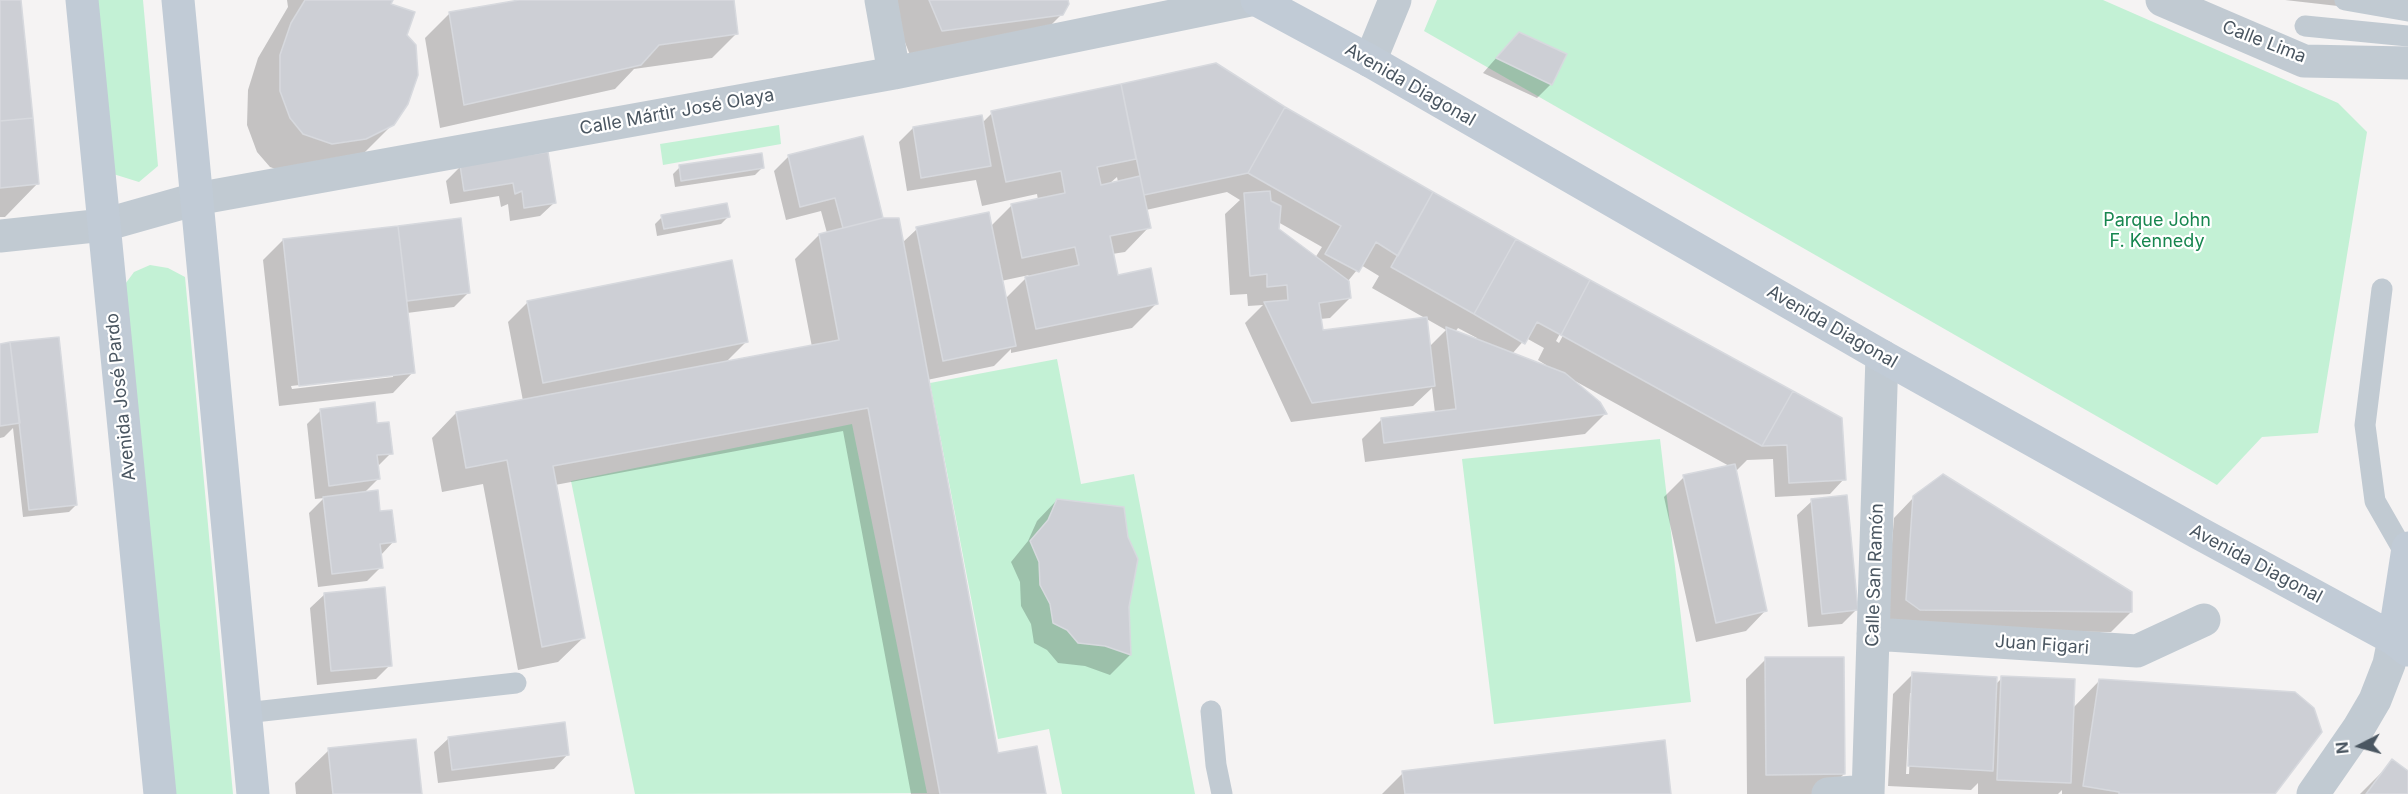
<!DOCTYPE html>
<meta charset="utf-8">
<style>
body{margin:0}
#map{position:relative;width:2408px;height:794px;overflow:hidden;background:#f5f3f3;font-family:Inter,sans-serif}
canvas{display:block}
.north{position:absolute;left:2330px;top:716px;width:60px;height:60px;-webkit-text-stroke:4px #fff;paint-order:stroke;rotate:264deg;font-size:16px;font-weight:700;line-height:24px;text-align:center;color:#4a5661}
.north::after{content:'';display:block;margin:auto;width:21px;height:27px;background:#4a5661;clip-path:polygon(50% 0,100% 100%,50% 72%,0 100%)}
</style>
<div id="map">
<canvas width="2408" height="794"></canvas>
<div class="north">N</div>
</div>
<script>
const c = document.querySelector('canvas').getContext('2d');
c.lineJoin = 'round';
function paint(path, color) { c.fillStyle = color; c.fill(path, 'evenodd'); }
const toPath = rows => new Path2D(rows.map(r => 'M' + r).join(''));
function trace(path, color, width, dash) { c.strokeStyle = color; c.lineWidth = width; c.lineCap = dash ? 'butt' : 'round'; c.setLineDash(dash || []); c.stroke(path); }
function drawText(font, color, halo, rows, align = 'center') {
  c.font = font + ' Inter,sans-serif'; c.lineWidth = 4.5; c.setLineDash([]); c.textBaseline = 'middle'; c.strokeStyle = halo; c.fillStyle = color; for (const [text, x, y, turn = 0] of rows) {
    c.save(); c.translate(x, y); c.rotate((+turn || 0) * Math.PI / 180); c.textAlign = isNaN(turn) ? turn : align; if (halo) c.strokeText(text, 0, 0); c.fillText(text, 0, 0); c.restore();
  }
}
const green = toPath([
 [96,0,143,0,158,166,139,182,110,173],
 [1437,0,2103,0,2338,103,2367,132,2318,433,2262,437,2217,485,1424,31],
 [779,125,781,144,663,165,660,144],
 [150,265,168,268,185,277,233,794,172,794,123,287,134,272],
 [1057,359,1081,484,1134,474,1195,794,1062,794,1049,729,998,739,930,383],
 [852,424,927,793,635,794,571,481],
 [1660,439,1691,702,1494,724,1462,459]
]);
const shadow = toPath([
 [0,0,20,0,38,183,5,217,0,217],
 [287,0,391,0,389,5,393,124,359,158,298,177,270,167,257,152,247,125,248,90,258,58,288,7],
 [528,0,733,0,737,33,712,58,634,69,615,89,440,128,425,38,450,13],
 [888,0,1067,0,1062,14,1032,44,912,60],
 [2285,0,2408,0,2408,14],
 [1505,48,1551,84,1537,98,1483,73],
 [1215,64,1844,479,1830,494,1775,497,1773,459,1747,460,1737,470,1734,469,1766,610,1746,631,1696,642,1664,497,1684,477,1731,467,1575,381,1605,414,1585,434,1365,462,1362,439,1382,419,1435,413,1432,388,1413,406,1291,422,1245,323,1263,305,1248,306,1247,294,1230,295,1225,214,1240,200,1227,192,1146,210,1149,227,1125,252,1112,254,1117,277,1157,303,1132,328,1011,353,1011,349,994,366,927,380,997,755,1044,794,911,794,843,431,555,485,583,638,558,662,518,670,483,484,442,492,432,438,456,413,523,401,508,322,528,302,747,341,725,363,812,347,795,259,819,235,827,233,821,211,786,220,774,171,788,157,862,138,882,219,902,243,917,229,990,227,1011,206,1038,200,1037,194,982,206,976,180,907,191,899,142,913,128,982,123,992,113],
 [1117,177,1118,182,1109,184],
 [1278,222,1322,247,1315,258,1277,230],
 [1361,265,1379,276,1372,288,1446,330,1429,347,1322,332,1320,319,1330,318,1350,298,1348,281],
 [1029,275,1005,299,1001,281],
 [1573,309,1577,309,1559,343,1556,341],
 [1458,328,1477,338,1476,340,1455,332],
 [1526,338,1544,348,1538,360,1546,365,1545,366,1512,354],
 [547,153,555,202,540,216,510,221,508,204,501,207,499,196,450,204,446,181,460,167],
 [680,167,763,167,755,175,675,187,673,174],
 [662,217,728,217,721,224,657,236,655,224],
 [399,227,468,293,454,307,407,313,413,372,393,393,279,406,263,260,283,240,397,229],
 [393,374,393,377,292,389,291,386],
 [0,345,76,505,69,512,23,517,13,428,4,437,0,438],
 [321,410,376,425,391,453,377,467,378,479,364,493,379,513,394,541,380,556,381,567,367,581,318,587,309,513,324,498,315,499,307,424],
 [1914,497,2131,612,2111,632,1899,630,1886,620,1894,518],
 [1057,500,1128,607,1130,655,1110,675,1085,666,1058,663,1047,650,1034,643,1031,624,1021,606,1020,582,1011,562,1028,541,1037,521],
 [1812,501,1856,610,1842,624,1808,627,1797,515],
 [325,594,390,665,376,679,317,685,310,608],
 [1766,659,1844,774,1824,794,1747,794,1746,679],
 [1913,674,1996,684,2002,678,2073,708,2100,680,2273,794,2062,794,2062,790,2058,794,1978,794,1978,783,1971,790,1888,786,1893,694],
 [1910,693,1913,693,1909,774,1906,774],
 [449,738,568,754,554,769,438,783,434,752],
 [329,750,420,794,296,794,295,783],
 [2393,761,2408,773,2408,794,2360,794],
 [1403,773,1670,794,1382,794]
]);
const building = toPath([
 [0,0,21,0,33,118,0,121,0,0],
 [305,0,393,0,391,4,415,12,407,35,416,45,418,75,408,104,394,125,366,139,332,144,303,134,290,118,280,91,280,55,291,23,305,0],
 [519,0,734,0,738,34,659,45,641,65,464,105,449,12,519,0],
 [929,0,1068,0,1069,4,1063,15,942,31,929,0],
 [1519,32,1567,54,1552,85,1496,58,1519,32],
 [1216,63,1285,107,1248,173,1144,195,1121,84,1216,63],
 [1121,84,1136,159,1097,167,1101,185,1140,176,1151,228,1110,236,1118,275,1151,268,1158,304,1036,329,1025,277,1079,265,1075,247,1022,258,1011,204,1065,193,1061,171,1006,182,991,111,1121,84],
 [1285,107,1433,192,1398,256,1376,242,1359,272,1325,254,1341,226,1248,173,1285,107],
 [982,115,991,166,921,178,913,127,982,115],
 [33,118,39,184,0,188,0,121,33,118],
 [863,136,883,218,843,228,835,198,800,207,788,155,863,136],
 [548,152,556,203,524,208,522,191,515,194,513,183,464,191,460,165,548,152],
 [762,153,764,168,681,181,679,165,762,153],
 [1270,191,1271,201,1281,206,1279,229,1349,281,1351,298,1319,303,1323,330,1427,317,1435,386,1312,403,1264,302,1288,300,1287,285,1267,287,1267,274,1250,276,1244,193,1270,191],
 [1433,192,1516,239,1474,314,1391,267,1433,192],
 [727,203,730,217,664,229,661,215,727,203],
 [989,212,1016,346,943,361,916,227,989,212],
 [461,218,470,293,407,301,398,226,461,218],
 [883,218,899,218,998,753,1037,746,1046,794,940,794,868,408,553,466,585,638,542,647,507,460,466,468,456,412,839,340,819,234,883,218],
 [398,226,415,373,299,386,283,239,398,226],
 [1516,239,1590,280,1561,335,1537,322,1525,344,1474,314,1516,239],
 [732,260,748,342,543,383,527,301,732,260],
 [1590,280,1793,391,1762,446,1561,335,1590,280],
 [1446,327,1565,373,1600,402,1607,414,1384,443,1381,418,1456,409,1446,327],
 [59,337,77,505,29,510,10,342,59,337],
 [10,342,20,423,0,426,0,344,10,342],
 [1793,391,1842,418,1846,480,1789,483,1787,445,1762,446,1793,391],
 [375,402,377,423,389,422,393,454,377,455,380,479,329,486,320,409,375,402],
 [1735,464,1767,611,1716,623,1683,475,1735,464],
 [1943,474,2132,592,2132,612,1920,610,1906,600,1913,496,1943,474],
 [378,490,380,511,392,510,396,542,380,544,383,568,332,574,323,497,378,490],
 [1847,495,1858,610,1822,614,1811,499,1847,495],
 [1057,499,1124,507,1128,537,1138,559,1129,607,1131,655,1105,646,1078,643,1067,630,1053,623,1050,604,1040,585,1039,562,1030,541,1048,520,1057,499],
 [385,587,392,666,331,671,324,593,385,587],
 [1765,657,1844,657,1845,774,1766,775,1765,657],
 [1912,672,1997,677,1993,771,1908,766,1912,672],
 [2001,676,2075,679,2071,783,1997,780,2001,676],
 [2099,679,2295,692,2314,708,2322,732,2275,794,2119,794,2119,792,2083,786,2099,679],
 [565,722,569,755,452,770,448,737,565,722],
 [416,739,422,794,333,794,328,748,416,739],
 [1665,740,1671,794,1405,794,1402,771,1665,740],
 [2392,759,2408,771,2408,794,2366,794,2392,759]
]);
const lane = toPath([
 [2345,0,2408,11],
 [2305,26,2408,36],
 [2382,289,2365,425,2375,501,2407,557],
 [1211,711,1216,765,1222,794],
 [245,713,516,683]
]);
const street = toPath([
 [881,0,894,73],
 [2162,0,2304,61,2408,63],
 [1370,61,1395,0],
 [0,236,104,225,196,199,894,73,1250,0],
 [1873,634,2137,651,2204,620],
 [1828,794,1868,791],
 [1868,794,1882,356],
 [2313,794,2358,729,2375,700,2389,664,2394,639]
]);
const secondary = toPath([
 [82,0,160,794],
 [178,0,253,794],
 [1257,0,1370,61,1882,356,2197,532,2394,639,2408,650],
 [2394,639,2408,548]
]);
const streetNames = [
 ["Calle Lima",2264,42,21],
 ["Avenida Diagonal",1410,85,30],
 ["Calle Mártìr José Olaya",677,112,-10],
 ["Avenida Diagonal",1832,327,30],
 ["Avenida José Pardo",121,397,-96],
 ["Avenida Diagonal",2256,564,28],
 ["Calle San Ramón",1875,575,-88],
 ["Juan Figari",2042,645,4]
];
const parkNames = [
 ["Parque John",2157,221],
 ["F. Kennedy",2157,242]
];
paint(green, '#c3f1d5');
paint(shadow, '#0003');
paint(building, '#cdcfd5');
trace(building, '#d7d9de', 1.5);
trace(lane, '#c1cad2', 21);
trace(street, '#c1cad2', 33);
trace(secondary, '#c1cbd6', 33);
drawText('18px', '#4a5661', '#fff', streetNames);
drawText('18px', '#17864f', '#fff', parkNames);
</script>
